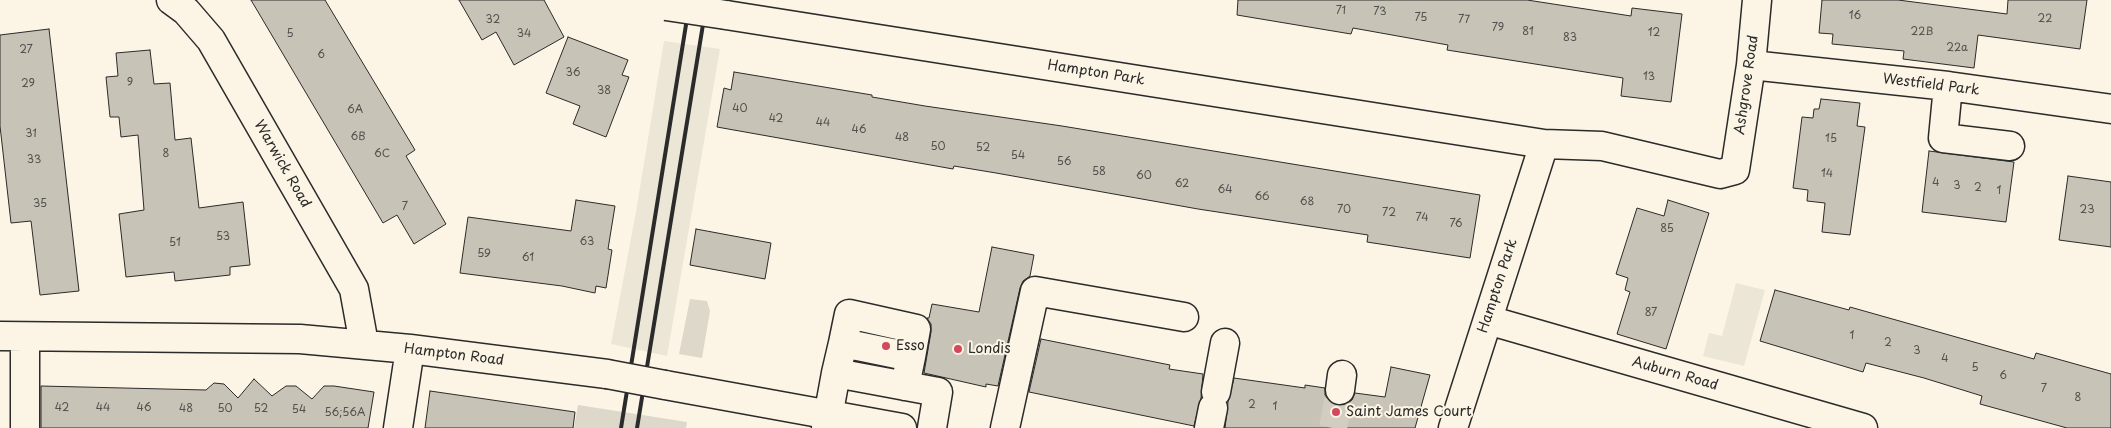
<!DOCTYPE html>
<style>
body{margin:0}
canvas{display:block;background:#fcf5e5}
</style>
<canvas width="2111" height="428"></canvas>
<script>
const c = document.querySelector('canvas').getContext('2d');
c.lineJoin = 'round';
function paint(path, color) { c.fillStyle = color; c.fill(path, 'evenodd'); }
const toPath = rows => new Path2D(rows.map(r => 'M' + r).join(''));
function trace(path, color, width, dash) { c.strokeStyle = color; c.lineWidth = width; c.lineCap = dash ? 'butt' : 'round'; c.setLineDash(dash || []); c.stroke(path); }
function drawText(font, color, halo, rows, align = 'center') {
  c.font = font + ' "Playpen Sans",sans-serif'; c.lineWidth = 4; c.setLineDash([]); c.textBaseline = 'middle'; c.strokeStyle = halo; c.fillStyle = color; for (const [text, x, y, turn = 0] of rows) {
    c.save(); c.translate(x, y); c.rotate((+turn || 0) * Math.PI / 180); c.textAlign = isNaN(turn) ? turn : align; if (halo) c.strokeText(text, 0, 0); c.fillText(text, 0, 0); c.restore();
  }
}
const built = toPath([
 [664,41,720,49,667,356,611,344,636,212],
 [1736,283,1765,290,1744,366,1703,356,1709,333,1722,336]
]);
const green = toPath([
 [690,299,707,301,710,311,702,358,679,354],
 [578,405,687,422,686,428,574,428]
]);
const building = toPath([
 [251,0,325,0,415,150,406,156,446,224,414,244,397,215,383,223,251,0],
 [459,0,544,0,564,37,514,65,496,32,482,40,459,0],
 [1238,0,1527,0,1631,16,1632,8,1682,14,1671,102,1621,96,1623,78,1447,50,1448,45,1353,28,1351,34,1237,15,1238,0],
 [1822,0,1898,0,2007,14,2008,0,2087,0,2080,49,1978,35,1974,68,1903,59,1904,51,1832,44,1833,34,1819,33,1822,0],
 [49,29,79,291,40,295,31,221,11,223,0,126,0,35,49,29],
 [568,37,628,60,622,75,629,77,606,137,573,124,580,106,546,93,568,37],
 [150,50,154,84,170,83,175,140,191,138,199,208,243,202,250,265,230,267,230,275,175,281,174,272,126,277,119,214,144,210,138,135,121,137,119,117,110,117,106,77,118,76,116,53,150,50],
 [734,72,872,95,872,97,925,106,1062,126,1480,195,1470,258,1367,242,1368,235,1198,209,996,173,954,166,953,169,717,127,724,88,731,90,734,72],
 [1821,99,1860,103,1857,126,1865,127,1850,235,1822,232,1825,203,1807,201,1808,190,1793,188,1802,117,1813,118,1814,109,1819,109,1821,99],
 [1929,151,2014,162,2006,222,1922,212,1929,151],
 [2068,176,2111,182,2111,247,2059,240,2068,176],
 [576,200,615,206,608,249,612,250,606,288,596,286,595,293,562,286,460,273,468,217,571,231,576,200],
 [1668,200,1709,213,1666,349,1617,334,1630,292,1625,290,1628,278,1616,274,1637,208,1664,216,1668,200],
 [696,229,771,243,765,279,690,265,696,229],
 [992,247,1034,255,1030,276,1023,281,1020,288,998,386,986,384,986,387,924,373,931,332,931,324,927,318,929,318,932,304,979,312,992,247],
 [1775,290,1849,310,1850,307,2034,359,2036,353,2111,374,2111,428,2067,428,1980,404,1982,396,1924,378,1866,363,1863,372,1760,341,1775,290],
 [1041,339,1170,365,1169,369,1203,374,1201,398,1194,426,1029,392,1041,339],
 [1391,367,1430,375,1415,428,1225,428,1228,402,1234,378,1305,388,1305,385,1325,388,1325,395,1330,402,1338,405,1346,404,1352,400,1355,393,1385,397,1391,367],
 [254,379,272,396,286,386,296,386,312,399,324,386,334,386,374,392,368,428,41,428,41,386,206,390,214,383,224,384,238,398,254,379],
 [430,391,575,412,573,428,425,428,430,391]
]);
const minorTunnel = toPath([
 [1333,428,1340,390]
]);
const minor = toPath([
 [171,0,186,11,211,40,354,289,364,344],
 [726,15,1544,144,1602,146,1720,174,1735,170,1751,65,1757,0],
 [1751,65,1948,86,2111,109],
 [1948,86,1943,138,2010,146],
 [1488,320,1863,428],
 [0,336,300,339,410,349,607,374],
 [25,337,25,428],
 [843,343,849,314,916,329,911,357],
 [836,373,843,343,911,357,905,386],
 [665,385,902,428],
 [1340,390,1342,375],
 [1216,392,1225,343],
 [398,428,410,349],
 [826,428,836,373,938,392,932,428],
 [1005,428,1035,291,1184,317],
 [1209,428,1213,408],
 [1453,428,1544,144]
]);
const rail = toPath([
 [621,428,690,0],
 [637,428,707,0]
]);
const minorBridge = toPath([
 [666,6,726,15],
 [607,374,665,385]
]);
const markers = [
 [886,346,5,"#d1495b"],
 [958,349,5,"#d1495b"],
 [1336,412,5,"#d1495b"]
];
const numberNames = [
 ["71",1341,11],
 ["73",1380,12],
 ["16",1855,16],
 ["75",1421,18],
 ["22",2045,19],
 ["32",493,20],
 ["77",1464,20],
 ["79",1498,28],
 ["81",1528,32],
 ["22B",1922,32],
 ["12",1654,33],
 ["5",290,34],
 ["34",524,34],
 ["83",1570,38],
 ["22a",1957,48],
 ["27",26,50],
 ["6",321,55],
 ["36",573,73],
 ["13",1649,77],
 ["9",130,83],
 ["29",28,84],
 ["38",604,91],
 ["40",740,109],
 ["6A",355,110],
 ["42",776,119],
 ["44",823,123],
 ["46",859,130],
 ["31",31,134],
 ["6B",358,137],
 ["48",902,138],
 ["15",1831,139],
 ["50",938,147],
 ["52",983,148],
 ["8",166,154],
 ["6C",382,154],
 ["54",1018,156],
 ["33",34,160],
 ["56",1064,162],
 ["58",1099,172],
 ["14",1827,174],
 ["60",1144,176],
 ["4",1936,183],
 ["62",1182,184],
 ["3",1957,186],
 ["2",1978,188],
 ["64",1225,190],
 ["1",1999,191],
 ["66",1262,197],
 ["68",1307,202],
 ["35",40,204],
 ["7",405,207],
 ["70",1344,210],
 ["23",2087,210],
 ["72",1389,213],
 ["74",1422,218],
 ["76",1456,224],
 ["85",1667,229],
 ["53",223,237],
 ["63",587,242],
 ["51",175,243],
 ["59",484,254],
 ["61",528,258],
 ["87",1651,313],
 ["1",1852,336],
 ["2",1888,343],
 ["3",1917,351],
 ["4",1945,359],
 ["5",1975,368],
 ["6",2003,376],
 ["7",2044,389],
 ["8",2078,398],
 ["2",1252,405],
 ["1",1275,407],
 ["42",62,408],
 ["44",103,408],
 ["46",144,408],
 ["48",186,409],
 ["50",225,409],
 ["52",261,409],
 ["54",299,410],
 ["56;56A",345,413]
];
const streetNames = [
 ["Hampton Park",1096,73,9],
 ["Ashgrove Road",1747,85,-82],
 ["Westfield Park",1931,85,7],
 ["Warwick Road",282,164,60],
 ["Hampton Park",1498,286,-72],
 ["Hampton Road",454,355,7],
 ["Auburn Road",1675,374,16]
];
const poiNames = [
 ["Esso",896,346],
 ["Londis",968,349],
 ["Saint James Court",1346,412]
];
paint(built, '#ece6d7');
paint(green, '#ded8ca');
paint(building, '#c8c3b7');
trace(building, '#2b2b2b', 1);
trace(minorTunnel, '#d2cdc0', 28, [28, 14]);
trace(minor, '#2b2b2b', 31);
trace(minor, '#fcf5e5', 28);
trace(rail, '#2b2b2b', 4);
trace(minorBridge, '#2b2b2b', 31, []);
trace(minorBridge, '#fcf5e5', 28);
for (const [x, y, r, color] of markers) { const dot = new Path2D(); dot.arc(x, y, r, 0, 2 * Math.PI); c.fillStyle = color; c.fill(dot); trace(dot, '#fcf5e5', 2); }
drawText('11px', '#52514e', null, numberNames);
drawText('14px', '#2b2b2b', '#fcf5e5', streetNames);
drawText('14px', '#2b2b2b', '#fcf5e5', poiNames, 'left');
</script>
